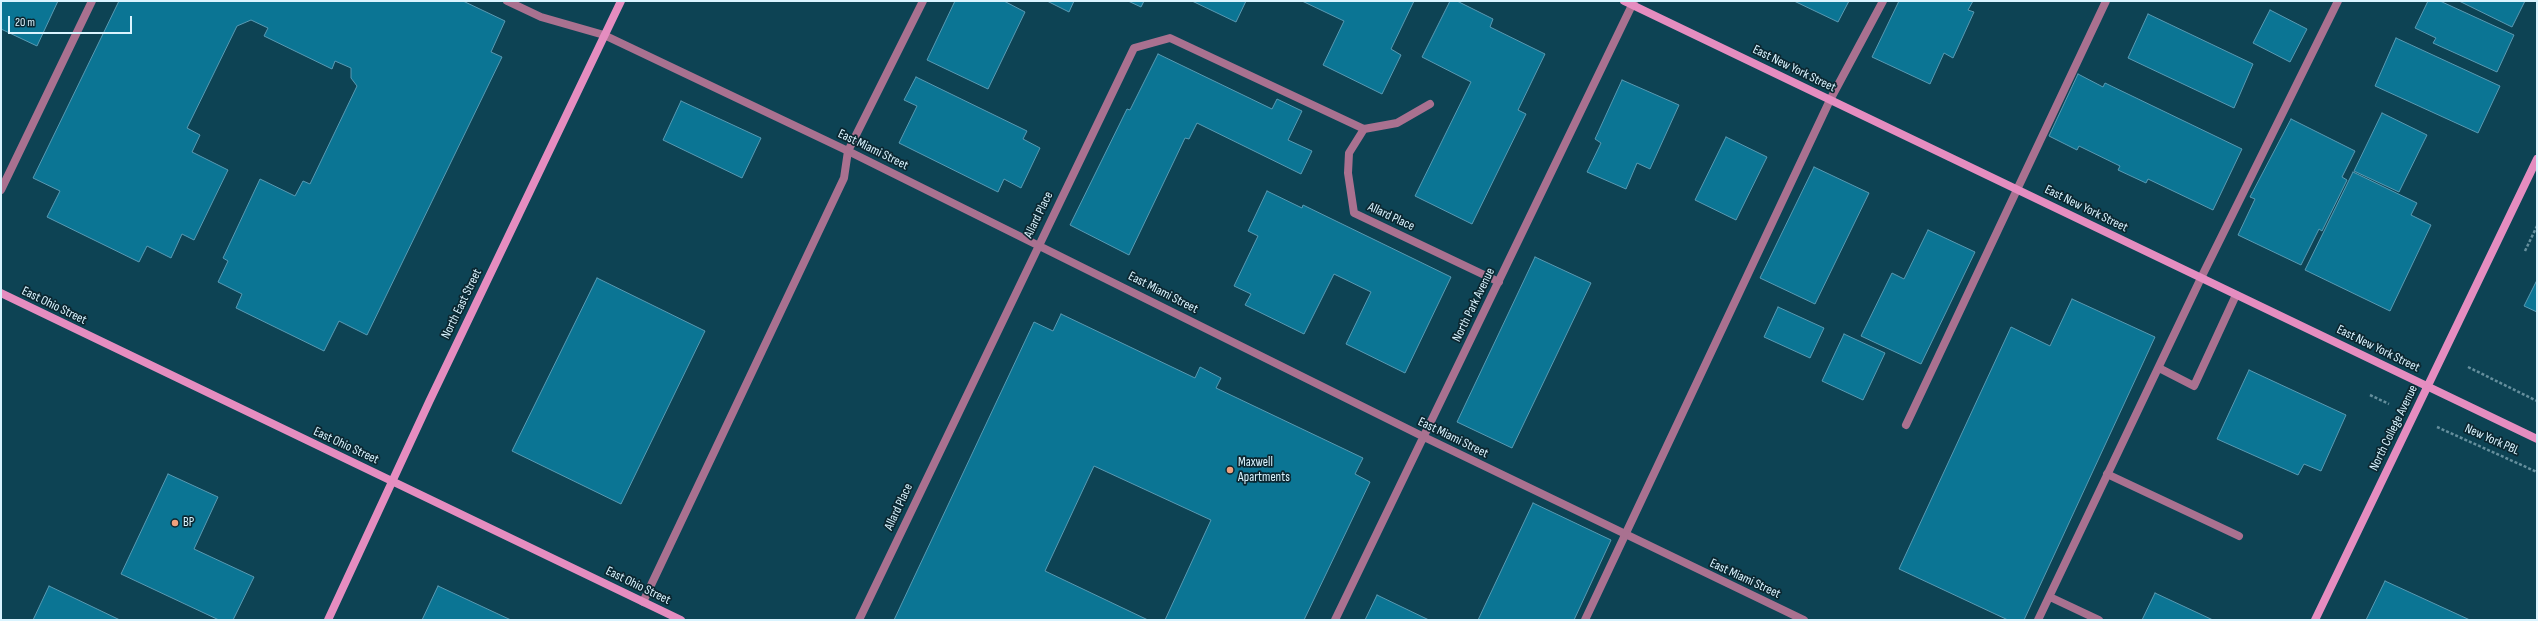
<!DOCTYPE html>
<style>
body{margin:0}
#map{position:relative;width:2538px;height:621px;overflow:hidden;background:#0d4354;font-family:"Sofia Sans Condensed",sans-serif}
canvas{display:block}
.frame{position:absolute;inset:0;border:2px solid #daf4ff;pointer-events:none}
.scale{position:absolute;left:8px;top:16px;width:124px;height:18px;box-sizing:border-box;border:2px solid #daf4ff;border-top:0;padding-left:5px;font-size:12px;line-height:14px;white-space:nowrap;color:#daf4ff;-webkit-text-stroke:3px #0b2731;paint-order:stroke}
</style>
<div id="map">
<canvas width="2538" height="621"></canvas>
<div class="frame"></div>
<div class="scale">20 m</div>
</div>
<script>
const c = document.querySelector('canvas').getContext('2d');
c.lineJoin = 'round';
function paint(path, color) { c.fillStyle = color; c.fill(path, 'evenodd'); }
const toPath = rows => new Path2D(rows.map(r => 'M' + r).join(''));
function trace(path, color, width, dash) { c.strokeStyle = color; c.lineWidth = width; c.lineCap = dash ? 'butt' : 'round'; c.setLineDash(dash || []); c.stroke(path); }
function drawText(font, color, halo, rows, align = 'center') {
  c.font = font + ' "Sofia Sans Condensed",sans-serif'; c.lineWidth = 3.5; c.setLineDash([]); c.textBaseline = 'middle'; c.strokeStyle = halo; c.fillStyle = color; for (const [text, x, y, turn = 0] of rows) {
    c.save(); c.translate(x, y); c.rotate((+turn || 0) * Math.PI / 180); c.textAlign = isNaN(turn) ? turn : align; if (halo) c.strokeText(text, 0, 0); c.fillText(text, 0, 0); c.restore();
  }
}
const building = toPath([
 [1,1,58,1,37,46,1,29,1,1],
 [119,1,463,1,505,21,491,52,502,57,367,335,339,321,324,351,236,308,242,294,218,282,228,261,223,258,260,179,295,196,303,181,310,184,357,86,351,78,351,68,335,61,332,69,264,36,268,28,251,20,237,26,187,128,200,135,192,152,228,170,194,240,182,234,171,258,147,246,139,262,47,217,60,191,33,178,119,1],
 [955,1,1004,1,1025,12,988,89,927,60,955,1],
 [1047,1,1074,1,1069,12,1047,1],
 [1128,1,1144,1,1141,7,1128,1],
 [1192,1,1246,1,1236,22,1192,1],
 [1302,1,1414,1,1391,49,1401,55,1382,94,1323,65,1344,21,1302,1],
 [1450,1,1457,1,1493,19,1490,27,1545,54,1518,110,1526,114,1472,224,1415,196,1471,82,1422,57,1450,1],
 [1794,1,1849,1,1838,22,1794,1],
 [1899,1,1973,1,1968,10,1974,12,1953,58,1944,53,1930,84,1872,57,1899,1],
 [2428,1,2440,1,2514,35,2497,72,2433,43,2436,38,2415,28,2428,1],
 [2459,1,2525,1,2512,27,2459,1],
 [2270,10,2307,29,2290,62,2253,43,2270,10],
 [2148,14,2253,64,2234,108,2128,58,2148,14],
 [2396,38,2500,86,2478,133,2375,86,2396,38],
 [1158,54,1272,109,1277,99,1302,111,1288,140,1312,151,1301,174,1197,123,1189,139,1185,138,1129,255,1070,225,1127,109,1130,110,1158,54],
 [2078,74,2103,87,2105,83,2242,149,2213,210,2148,179,2146,183,2118,170,2120,166,2079,146,2077,150,2049,136,2078,74],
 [916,77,1027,131,1023,139,1040,148,1021,188,1004,179,998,192,899,143,917,106,904,100,916,77],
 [1622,80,1679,105,1650,169,1637,163,1626,189,1587,172,1601,143,1595,139,1622,80],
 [681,101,761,138,742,178,663,140,681,101],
 [2382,113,2427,135,2399,192,2354,171,2382,113],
 [2291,119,2355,151,2342,177,2347,180,2322,231,2319,229,2301,265,2238,235,2255,199,2250,197,2291,119],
 [1726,137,1767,157,1736,220,1695,200,1726,137],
 [1814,167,1869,193,1815,304,1760,278,1814,167],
 [2353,172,2417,203,2411,215,2431,225,2390,311,2305,270,2353,172],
 [1267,191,1302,208,1303,205,1451,277,1405,373,1346,344,1371,292,1334,274,1304,334,1245,305,1251,294,1234,286,1258,236,1248,231,1267,191],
 [1928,230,1975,252,1921,364,1861,336,1892,273,1904,279,1928,230],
 [1535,257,1591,283,1512,448,1457,422,1535,257],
 [597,278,705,331,621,504,512,451,597,278],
 [2537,280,2537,312,2524,306,2537,280],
 [2072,299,2155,337,2024,620,2008,620,1899,569,2011,327,2050,346,2072,299],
 [1778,307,1824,328,1810,358,1764,337,1778,307],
 [1061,314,1195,378,1200,367,1221,378,1216,388,1363,458,1355,474,1370,482,1304,620,1165,620,1211,520,1094,466,1045,571,1148,620,894,620,1034,322,1053,331,1061,314],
 [1844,334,1885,353,1863,400,1822,381,1844,334],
 [2249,370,2346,415,2321,471,2304,464,2298,475,2217,439,2249,370],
 [168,474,218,497,194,549,254,577,233,620,219,620,121,574,168,474],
 [1533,503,1611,540,1574,620,1478,620,1533,503],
 [2385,581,2470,620,2366,620,2385,581],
 [49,586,120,620,33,620,49,586],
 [438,586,511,620,422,620,438,586],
 [2155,593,2213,620,2142,620,2155,593],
 [1377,595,1429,620,1365,620,1377,595]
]);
const path = toPath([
 [2525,251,2537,226],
 [2468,367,2537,401],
 [2370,395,2389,404],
 [2437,427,2537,472]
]);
const lane = toPath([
 [2159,368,2194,386,2236,295],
 [1906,425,2106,1],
 [2107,474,2239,536],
 [2050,597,2099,620],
 [643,602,844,178,848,151,923,1],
 [1585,620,1830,100,1883,1],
 [2038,620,2201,278,2338,1]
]);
const street = toPath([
 [507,1,541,17,604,35,848,151,1424,437,1804,620],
 [1364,129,1397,123,1430,104],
 [1,190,92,1],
 [859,620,1134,48,1170,38,1364,129,1349,153,1348,173,1354,213,1499,282],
 [1335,620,1634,1]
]);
const secondary = toPath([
 [1624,1,2537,439],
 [1,293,681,620],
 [328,620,429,402,621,1],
 [2315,620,2537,159]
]);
const markers = [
 [1230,470,4,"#f1a17d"],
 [175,523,4,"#f1a17d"]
];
const streetNames = [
 ["East New York Street",1794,69,26],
 ["East Miami Street",873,150,26],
 ["East New York Street",2086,209,26],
 ["Allard Place",1039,215,-64],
 ["Allard Place",1391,217,25],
 ["East Miami Street",1163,293,27],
 ["North East Street",462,304,-64],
 ["North Park Avenue",1474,305,-64],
 ["East Ohio Street",54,306,26],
 ["East New York Street",2378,349,26],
 ["North College Avenue",2394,428,-64],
 ["East Miami Street",1453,438,26],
 ["New York PBL",2492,440,24],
 ["East Ohio Street",346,446,25],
 ["Allard Place",899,507,-65],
 ["East Miami Street",1745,579,25],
 ["East Ohio Street",638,586,26]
];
const poiNames = [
 ["Maxwell",1238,463],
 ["Apartments",1238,478],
 ["BP",183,523]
];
paint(building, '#0b7594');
trace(building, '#599ab3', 1);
trace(path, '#658f9d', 2.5, [3, 2]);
trace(lane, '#a97190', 8);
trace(street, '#a97190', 8);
trace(secondary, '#e58dc0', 8);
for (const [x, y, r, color] of markers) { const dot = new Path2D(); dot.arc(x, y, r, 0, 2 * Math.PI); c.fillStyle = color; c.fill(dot); trace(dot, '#0b2731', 1.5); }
drawText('13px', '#daf4ff', '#0b2731', streetNames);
drawText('13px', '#daf4ff', '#0b2731', poiNames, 'left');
</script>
